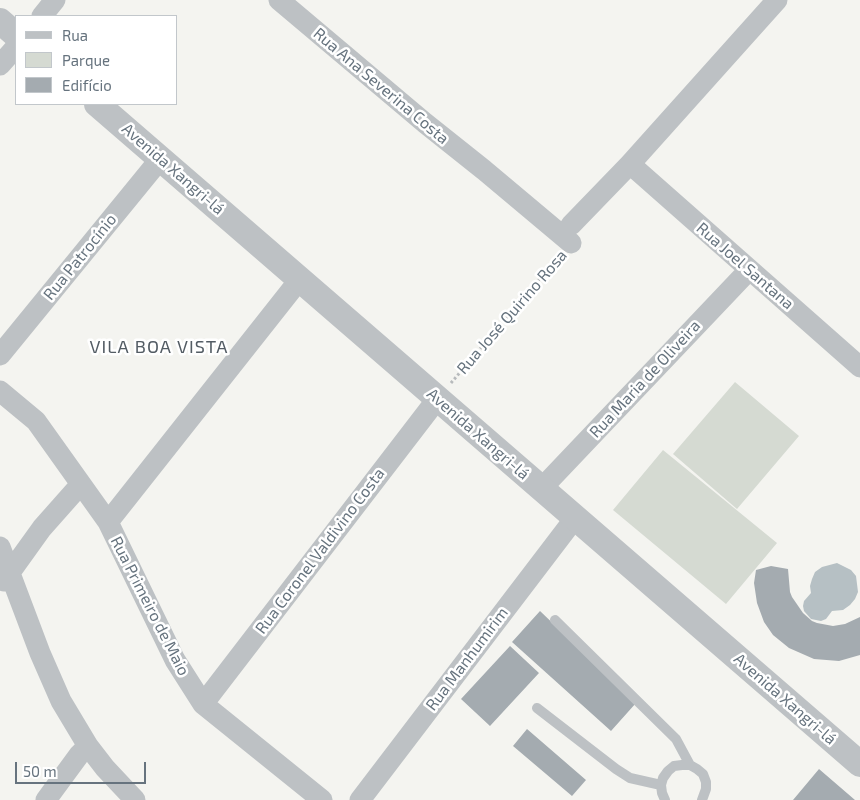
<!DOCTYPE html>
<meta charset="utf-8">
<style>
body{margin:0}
#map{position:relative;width:860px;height:800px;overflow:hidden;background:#f4f4f0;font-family:"Exo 2",sans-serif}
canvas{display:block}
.legend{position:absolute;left:15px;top:15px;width:162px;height:90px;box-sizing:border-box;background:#fff;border:1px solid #c2c7cb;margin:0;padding:6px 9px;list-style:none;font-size:15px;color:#66737e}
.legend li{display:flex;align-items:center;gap:10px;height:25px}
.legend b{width:25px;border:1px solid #c2c7cb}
.scale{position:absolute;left:15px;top:762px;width:131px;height:22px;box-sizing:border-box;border:2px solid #66737e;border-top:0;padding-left:6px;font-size:15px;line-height:18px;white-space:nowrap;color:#66737e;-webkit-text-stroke:4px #fff;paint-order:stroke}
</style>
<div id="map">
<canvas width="860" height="800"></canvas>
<ul class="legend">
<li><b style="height:6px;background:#bdc1c4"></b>Rua</li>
<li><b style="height:14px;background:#d5dad2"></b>Parque</li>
<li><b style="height:14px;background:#a4abb0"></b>Edifício</li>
</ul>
<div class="scale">50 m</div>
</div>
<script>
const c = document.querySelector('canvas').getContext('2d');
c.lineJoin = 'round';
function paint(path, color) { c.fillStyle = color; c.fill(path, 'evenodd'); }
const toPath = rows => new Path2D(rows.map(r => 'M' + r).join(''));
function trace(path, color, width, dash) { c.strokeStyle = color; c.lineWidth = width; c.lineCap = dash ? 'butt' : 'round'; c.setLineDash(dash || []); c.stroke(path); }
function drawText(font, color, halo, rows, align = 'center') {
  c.font = font + ' "Exo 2",sans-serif'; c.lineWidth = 5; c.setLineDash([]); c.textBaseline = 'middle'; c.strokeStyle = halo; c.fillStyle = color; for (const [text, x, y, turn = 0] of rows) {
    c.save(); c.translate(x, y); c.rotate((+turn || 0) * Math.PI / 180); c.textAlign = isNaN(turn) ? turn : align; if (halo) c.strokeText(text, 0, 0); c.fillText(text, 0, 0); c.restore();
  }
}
const green = toPath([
 [735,382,799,436,737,509,673,454],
 [663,450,777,543,726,604,613,510]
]);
const water = toPath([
 [837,563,851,570,856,576,858,592,855,599,850,605,843,610,832,611,826,619,821,621,811,619,804,611,803,606,804,601,811,593,810,586,812,579,815,572,822,567]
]);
const building = toPath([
 [771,566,788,569,790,592,792,597,803,613,812,621,817,623,833,626,845,624,860,617,860,655,839,661,814,659,789,648,773,635,764,622,757,603,754,583,756,570],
 [540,611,636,703,611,731,512,642],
 [510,646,539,673,490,726,461,699],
 [527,729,586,780,572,796,513,746],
 [819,769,855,800,793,800]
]);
const path = toPath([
 [451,383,559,256]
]);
const service = toPath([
 [555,620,676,739,690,765],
 [537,708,616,769,630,778,661,785],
 [665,800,662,793,661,785,663,778,668,771,674,766,682,765,690,765,697,769,703,774,706,782,706,789,702,800]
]);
const minor = toPath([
 [279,0,425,123,484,170,571,243],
 [42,16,55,0],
 [0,65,16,47],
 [630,164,860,367],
 [571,225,630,164,777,0],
 [0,355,161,158],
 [0,391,36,421,108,522,175,660,203,704,322,800],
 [541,489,749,270],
 [108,522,300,279],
 [0,547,40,653,61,701,88,746,105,768,135,800],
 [4,581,42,528,81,484],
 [203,704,438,398],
 [46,800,79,755,88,746],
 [360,800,575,518]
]);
const tertiary = toPath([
 [0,21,16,35],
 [97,104,860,764]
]);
const streetNames = [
 ["Rua Ana Severina Costa",381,86,40],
 ["Avenida Xangri-lá",173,169,41],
 ["Rua Patrocínio",80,257,-51],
 ["Rua Joel Santana",745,266,41],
 ["Rua José Quirino Rosa",512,312,-49],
 ["Rua Maria de Oliveira",645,379,-47],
 ["Avenida Xangri-lá",478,434,41],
 ["Rua Coronel Valdivino Costa",320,551,-53],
 ["Rua Primeiro de Maio",150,606,63],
 ["Rua Manhumirim",467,659,-53],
 ["Avenida Xangri-lá",785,699,41]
];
const neighbourhoodNames = [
 ["VILA BOA VISTA",159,347]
];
paint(green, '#d5dad2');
paint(water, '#b6c0c4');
paint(building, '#a4abb0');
trace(path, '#b7babc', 3, [2.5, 2.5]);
trace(service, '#bdc1c4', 10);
trace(minor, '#bdc1c4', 21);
trace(tertiary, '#bdc1c4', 26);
drawText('16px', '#66737e', '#fff', streetNames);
c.letterSpacing = '1px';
drawText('18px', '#535c64', '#fff', neighbourhoodNames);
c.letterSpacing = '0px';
</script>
